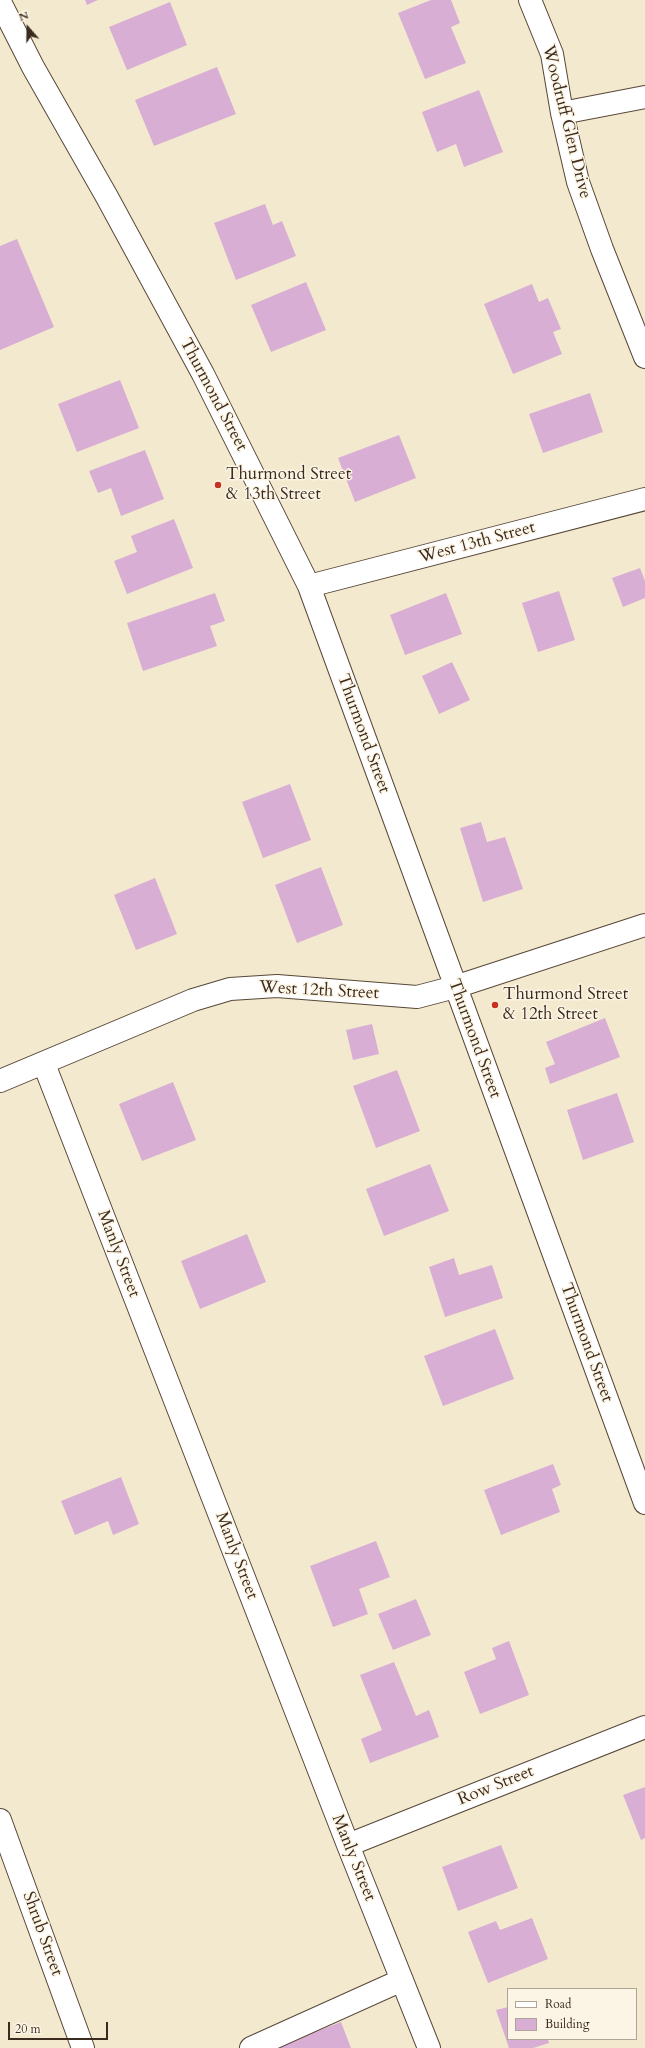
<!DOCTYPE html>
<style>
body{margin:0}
#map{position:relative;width:645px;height:2048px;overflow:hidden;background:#f3e9ce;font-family:Cardo,serif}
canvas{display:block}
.legend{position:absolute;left:507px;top:1988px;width:130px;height:52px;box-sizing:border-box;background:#fcf5e5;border:1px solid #afa495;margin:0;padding:5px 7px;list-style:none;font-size:12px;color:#3b2a1e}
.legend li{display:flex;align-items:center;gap:8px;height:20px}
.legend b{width:20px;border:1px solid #afa495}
.north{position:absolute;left:8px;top:8px;width:40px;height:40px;-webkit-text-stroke:3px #fcf5e5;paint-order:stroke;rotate:340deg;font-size:11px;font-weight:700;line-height:16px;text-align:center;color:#3b2a1e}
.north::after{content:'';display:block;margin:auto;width:14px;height:18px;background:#3b2a1e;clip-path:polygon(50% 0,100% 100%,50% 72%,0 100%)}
.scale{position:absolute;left:8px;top:2022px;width:100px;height:18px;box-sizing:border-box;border:2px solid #3b2a1e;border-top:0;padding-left:5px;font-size:12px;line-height:14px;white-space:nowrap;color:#3b2a1e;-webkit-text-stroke:3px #fcf5e5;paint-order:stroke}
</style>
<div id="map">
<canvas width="645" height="2048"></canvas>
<ul class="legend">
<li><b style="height:5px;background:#fff"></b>Road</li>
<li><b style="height:11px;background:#d9aed5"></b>Building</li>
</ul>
<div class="north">N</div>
<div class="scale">20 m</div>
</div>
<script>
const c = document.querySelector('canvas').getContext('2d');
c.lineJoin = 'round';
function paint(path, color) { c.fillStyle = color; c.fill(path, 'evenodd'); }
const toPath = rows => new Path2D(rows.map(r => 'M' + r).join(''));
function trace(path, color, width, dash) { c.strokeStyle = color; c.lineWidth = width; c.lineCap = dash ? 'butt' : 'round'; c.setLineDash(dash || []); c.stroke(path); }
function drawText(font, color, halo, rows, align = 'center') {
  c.font = font + ' Cardo,serif'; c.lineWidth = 3; c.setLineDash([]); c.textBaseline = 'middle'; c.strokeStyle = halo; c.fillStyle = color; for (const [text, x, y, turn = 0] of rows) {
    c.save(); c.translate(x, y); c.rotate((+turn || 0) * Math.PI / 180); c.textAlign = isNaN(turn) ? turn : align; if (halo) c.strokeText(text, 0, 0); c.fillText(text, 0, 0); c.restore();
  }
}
const building = toPath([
 [85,0,98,0,87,5],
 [431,0,451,0,460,23,451,27,466,63,425,79,398,13],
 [170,2,187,45,127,70,109,27],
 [217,67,236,114,154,146,135,100],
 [479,90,503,152,464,167,456,144,437,152,422,112],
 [265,204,273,225,282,221,296,256,236,280,214,223],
 [17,239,54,327,0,350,0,246],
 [306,282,326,330,271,352,251,305],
 [532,284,539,302,548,298,561,329,553,332,562,354,513,374,484,304],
 [120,380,139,428,77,452,58,404],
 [590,393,603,432,543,453,529,414],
 [399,435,416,478,355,502,338,458],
 [145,450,164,499,121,516,111,488,98,493,89,471],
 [174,519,193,568,127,594,114,561,137,552,131,536],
 [640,568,645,581,645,598,623,607,612,578],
 [559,591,575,640,538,652,522,603],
 [215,593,225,621,210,626,217,646,143,671,127,623],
 [446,593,462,634,405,655,390,615],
 [452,662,470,700,439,714,422,676],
 [290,784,311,840,263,858,242,802],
 [481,822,487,842,505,837,523,889,483,902,460,828],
 [321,867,343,925,297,943,275,885],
 [155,878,177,934,136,950,114,895],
 [605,1018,620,1057,550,1084,545,1068,555,1064,546,1042],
 [372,1024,379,1054,353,1060,346,1030],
 [397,1070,420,1131,376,1148,353,1086],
 [173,1082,196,1140,142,1161,119,1104],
 [617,1093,634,1142,583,1160,567,1110],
 [430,1164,449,1211,384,1236,366,1189],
 [247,1234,266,1282,200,1309,181,1261],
 [454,1258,459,1275,492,1265,503,1298,445,1317,429,1267],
 [495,1329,514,1379,443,1406,424,1356],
 [553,1464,561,1485,552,1489,560,1512,501,1535,484,1490],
 [121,1477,139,1524,113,1535,108,1521,75,1535,61,1501],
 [376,1541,390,1577,359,1589,368,1614,333,1627,310,1566],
 [416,1599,431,1635,393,1650,378,1614],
 [509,1641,529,1695,480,1714,464,1672,496,1659,492,1648],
 [394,1662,416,1716,429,1710,439,1737,370,1763,361,1739,382,1730,360,1675],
 [645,1787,645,1838,641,1840,623,1795],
 [501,1845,518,1888,458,1911,442,1867],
 [532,1918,548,1959,488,1983,468,1932,496,1921,500,1930],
 [508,2007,508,2039,548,2039,549,2043,533,2048,509,2048,496,2010],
 [341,2022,351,2048,273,2048]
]);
const minor = toPath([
 [530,0,552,54,562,113,578,182,602,249,645,357],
 [0,2,33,67,107,197,203,374,309,586,645,1503],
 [562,113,645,97],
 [309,586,645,499],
 [44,1064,348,1845,429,2048],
 [0,1081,193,1000,230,989,277,986,417,997,455,987,645,925],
 [0,1820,83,2048],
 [348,1845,645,1727],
 [251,2048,402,1980]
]);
const markers = [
 [218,485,4,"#c8321e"],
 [495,1005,4,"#c8321e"]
];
const streetNames = [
 ["Woodruff Glen Drive",566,122,76],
 ["Thurmond Street",213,395,62],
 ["West 13th Street",477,543,-15],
 ["Thurmond Street",363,734,70],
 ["West 12th Street",319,991,3],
 ["Thurmond Street",474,1039,70],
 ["Manly Street",118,1254,69],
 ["Thurmond Street",586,1343,70],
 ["Manly Street",236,1556,69],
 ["Row Street",496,1786,-22],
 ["Manly Street",353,1858,68],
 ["Shrub Street",42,1934,70]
];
const poiNames = [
 ["Thurmond Street",226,475],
 ["& 13th Street",226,495],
 ["Thurmond Street",503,995],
 ["& 12th Street",503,1015]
];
paint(building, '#d9aed5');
trace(minor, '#574738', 24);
trace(minor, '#fff', 22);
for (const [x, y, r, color] of markers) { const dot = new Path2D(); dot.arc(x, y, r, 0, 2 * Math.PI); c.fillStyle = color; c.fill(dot); trace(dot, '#fcf5e5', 1.5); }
drawText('17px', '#3b2a1e', '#fcf5e5', streetNames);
drawText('17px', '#3b2a1e', '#fcf5e5', poiNames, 'left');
</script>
